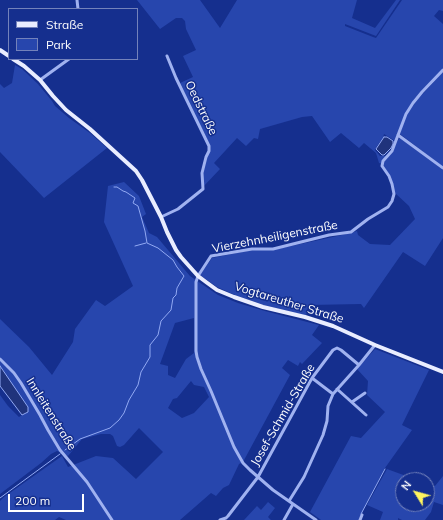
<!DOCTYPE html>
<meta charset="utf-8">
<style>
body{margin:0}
#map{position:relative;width:443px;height:520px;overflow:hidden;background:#152f8e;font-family:Mulish,sans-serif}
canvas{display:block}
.legend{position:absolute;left:8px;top:8px;width:130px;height:52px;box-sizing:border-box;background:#152f8e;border:1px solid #7382bb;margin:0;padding:5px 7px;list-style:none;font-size:12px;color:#fff}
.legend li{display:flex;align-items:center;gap:8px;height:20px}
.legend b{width:20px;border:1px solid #7382bb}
.north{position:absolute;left:395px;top:472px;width:40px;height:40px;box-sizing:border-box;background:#152f8e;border:1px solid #7382bb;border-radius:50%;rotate:307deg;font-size:11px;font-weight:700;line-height:16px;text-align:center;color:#fff}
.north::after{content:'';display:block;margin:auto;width:14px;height:18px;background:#fff45f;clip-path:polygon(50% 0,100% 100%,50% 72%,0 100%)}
.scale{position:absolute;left:8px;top:494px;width:76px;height:18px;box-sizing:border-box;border:2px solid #fff;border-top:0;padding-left:5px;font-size:12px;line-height:14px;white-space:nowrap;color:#fff;-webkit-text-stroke:3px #152f8e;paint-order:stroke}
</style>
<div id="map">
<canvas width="443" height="520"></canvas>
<ul class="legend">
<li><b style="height:5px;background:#e9edff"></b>Straße</li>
<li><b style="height:11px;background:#2746ad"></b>Park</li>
</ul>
<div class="north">N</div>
<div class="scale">200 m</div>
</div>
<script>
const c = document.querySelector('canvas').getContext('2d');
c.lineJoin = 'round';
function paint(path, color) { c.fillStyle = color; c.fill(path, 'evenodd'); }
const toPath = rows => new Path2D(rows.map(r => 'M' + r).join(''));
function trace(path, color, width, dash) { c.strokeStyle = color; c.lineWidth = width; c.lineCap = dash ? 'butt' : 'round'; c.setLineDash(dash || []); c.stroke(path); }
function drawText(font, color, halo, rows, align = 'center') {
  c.font = font + ' Mulish,sans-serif'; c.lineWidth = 3; c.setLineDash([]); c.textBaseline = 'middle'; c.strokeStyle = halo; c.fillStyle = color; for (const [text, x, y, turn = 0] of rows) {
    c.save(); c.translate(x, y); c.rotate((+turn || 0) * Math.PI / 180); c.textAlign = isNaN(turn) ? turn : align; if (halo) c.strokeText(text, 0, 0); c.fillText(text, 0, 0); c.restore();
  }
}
const green = toPath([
 [137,0,200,0,220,28,237,0,357,0,352,18,375,28,396,0,400,0,376,36,345,24,345,26,373,37,376,38,402,0,443,0,443,11,439,10,434,16,443,24,443,69,415,98,412,103,395,141,384,134,383,138,377,146,375,150,380,156,387,156,382,164,379,163,376,153,364,143,359,148,341,133,330,142,312,116,302,117,260,129,258,139,254,138,246,146,237,138,214,163,220,169,203,187,203,173,207,157,210,151,210,145,180,83,193,77,183,56,196,50,186,29,185,21,182,18,176,18,160,29],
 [15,65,22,69,38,84,52,101,55,106,69,118,90,133,107,148,44,198,0,152,0,84,4,88,12,83],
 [443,72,443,167,400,134,403,124,408,112,418,99],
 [400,138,443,170,443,238,425,266,403,252,364,308,361,304,309,305,306,316,264,305,235,295,217,287,200,275,212,258,252,250,273,250,351,233,357,231,358,235,370,244,390,245,415,219,409,206,395,193,392,184,383,166,383,163,392,153,398,140],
 [124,182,139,196,146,214,142,217,149,233,157,237,190,276,218,295,238,303,265,311,319,325,312,335,322,343,302,364,300,362,298,366,288,360,282,368,290,375,243,462,239,464,229,485,223,488,216,496,211,493,180,520,66,520,59,517,55,520,0,520,0,501,4,497,62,456,68,467,96,456,113,458,136,479,163,452,139,428,124,445,120,447,117,446,113,436,110,434,101,434,82,439,68,456,57,451,51,454,41,463,0,494,0,395,8,406,19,417,22,415,28,412,28,407,0,366,0,319,29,347,52,375,73,342,75,329,96,300,105,306,133,286,104,222,108,186],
 [194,318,194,353,186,359,175,378,168,375,168,366,160,364,175,323],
 [191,381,194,385,204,387,209,397,194,413,182,418,168,408,173,399,177,398],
 [375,349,429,370,402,425,412,430,385,468,366,504,359,520,321,520,310,512,351,436,361,438,385,412,367,395,368,381,357,369],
 [387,469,417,480,403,480,403,504,427,504,427,484,435,486,443,476,443,505,434,502,431,512,425,520,402,520,398,518,398,520,380,520,383,512,367,505],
 [268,502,275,508,268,517,271,520,244,520,257,506,261,510]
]);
const water = toPath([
 [384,137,387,137,393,141,393,144,391,148,384,155,382,155,376,149,384,137],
 [0,366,28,407,28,412,22,415,0,386,0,366]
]);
const stream = toPath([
 [135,246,146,243],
 [65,450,80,439,110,428,119,420,124,413,129,400,138,385,141,372,150,357,150,345,158,335,161,321,171,310,173,298,176,295,177,288,184,276,177,267,173,260,158,248,147,243,145,231,138,206,133,203,135,198,126,192,123,191,117,187,114,187],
 [0,498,60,454],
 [361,514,385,469]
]);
const minor = toPath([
 [77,0,78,9],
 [40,80,69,59],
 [398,135,443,168],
 [161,217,178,209,203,189,202,173,206,157,209,151,209,146,176,78,167,56],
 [0,359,14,373,21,383,40,415,48,430,60,450,87,482,112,520],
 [312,378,333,394],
 [337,389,366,415],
 [352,402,365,393],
 [289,501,304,477,323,435,327,421,328,406,333,394,359,365,375,345],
 [220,520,226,518,228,516,258,477,312,378,333,350,337,348,341,350,359,365],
 [284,520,293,504],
 [316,520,273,490,250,470,243,463,234,447,211,391,201,369,197,357,196,351,196,282,198,276,211,256,252,249,273,249,329,235,351,232,368,219,388,207,392,201,394,194,392,184,389,176,382,166,383,161,392,151,406,114,413,103,422,92,443,70],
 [360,520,362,515]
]);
const major = toPath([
 [0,50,9,56],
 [13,59,24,66,40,80,53,96,66,110,90,129,136,171,142,180,161,217,167,232,176,250,181,257,198,276,206,282,217,290,234,297,263,307,305,317,333,326,375,345,443,372]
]);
const streetNames = [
 ["Oedstraße",201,108,64],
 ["Vierzehnheiligenstraße",275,237,-11],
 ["Vogtareuther Straße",289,303,17],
 ["Innleitenstraße",51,414,58],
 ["Josef-Schmid-Straße",283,415,-60]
];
paint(green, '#2746ad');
paint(water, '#20337c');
trace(water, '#92a9f3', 1);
trace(stream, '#92a9f3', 1);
trace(minor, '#a0b2f0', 3);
trace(major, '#e9edff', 4);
drawText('12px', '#fff', '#152f8e', streetNames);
</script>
